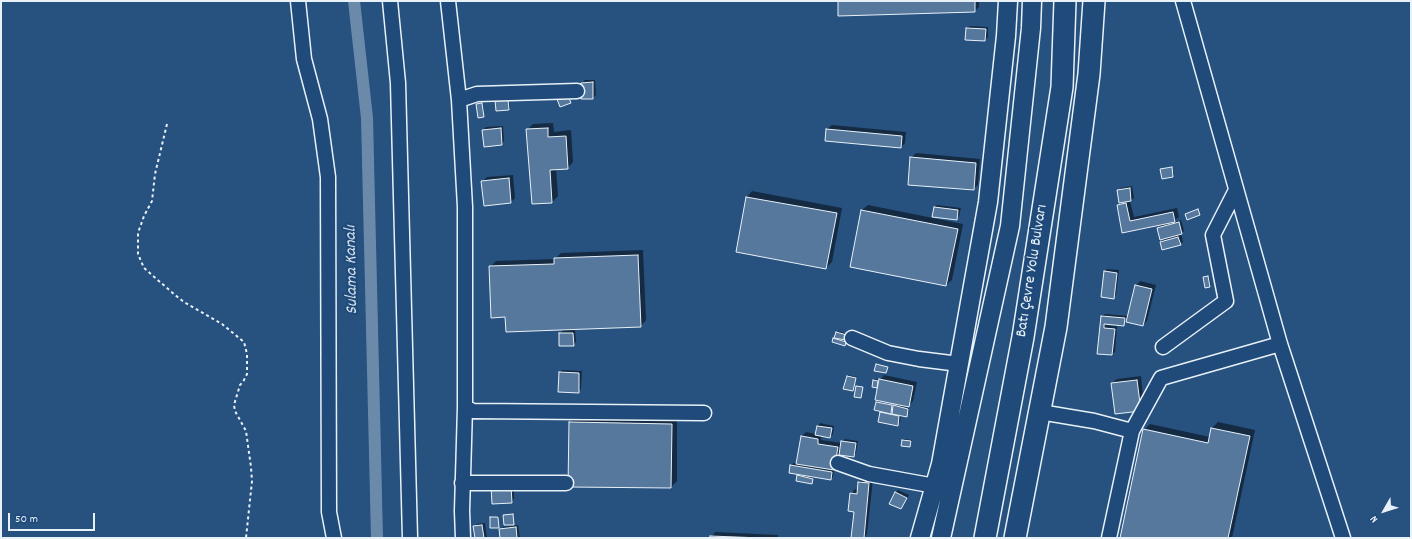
<!DOCTYPE html>
<meta charset="utf-8">
<style>
body{margin:0}
#map{position:relative;width:1412px;height:539px;overflow:hidden;background:#27517f;font-family:Dekko,sans-serif}
canvas{display:block}
.frame{position:absolute;inset:0;border:2px solid #e8f1f8;pointer-events:none}
.north{position:absolute;left:1364px;top:491px;width:40px;height:40px;-webkit-text-stroke:3px #1f4a7a;paint-order:stroke;rotate:231deg;font-size:11px;font-weight:700;line-height:16px;text-align:center;color:#e8f1f8}
.north::after{content:'';display:block;margin:auto;width:14px;height:18px;background:#e8f1f8;clip-path:polygon(50% 0,100% 100%,50% 72%,0 100%)}
.scale{position:absolute;left:8px;top:513px;width:87px;height:18px;box-sizing:border-box;border:2px solid #e8f1f8;border-top:0;padding-left:5px;font-size:12px;line-height:14px;white-space:nowrap;color:#e8f1f8;-webkit-text-stroke:3px #1f4a7a;paint-order:stroke}
</style>
<div id="map">
<canvas width="1412" height="539"></canvas>
<div class="frame"></div>
<div class="north">N</div>
<div class="scale">50 m</div>
</div>
<script>
const c = document.querySelector('canvas').getContext('2d');
c.lineJoin = 'round';
function paint(path, color) { c.fillStyle = color; c.fill(path, 'evenodd'); }
const toPath = rows => new Path2D(rows.map(r => 'M' + r).join(''));
function trace(path, color, width, dash) { c.strokeStyle = color; c.lineWidth = width; c.lineCap = dash ? 'butt' : 'round'; c.setLineDash(dash || []); c.stroke(path); }
function drawText(font, color, halo, rows, align = 'center') {
  c.font = font + ' Dekko,sans-serif'; c.lineWidth = 4; c.setLineDash([]); c.textBaseline = 'middle'; c.strokeStyle = halo; c.fillStyle = color; for (const [text, x, y, turn = 0] of rows) {
    c.save(); c.translate(x, y); c.rotate((+turn || 0) * Math.PI / 180); c.textAlign = isNaN(turn) ? turn : align; if (halo) c.strokeText(text, 0, 0); c.fillText(text, 0, 0); c.restore();
  }
}
const shadow = toPath([
 [839,1,979,1,979,7,975,11],
 [970,26,988,27,988,37,985,40,967,28],
 [585,80,595,80,596,95,593,98,582,83],
 [509,98,510,108,509,109,497,110],
 [479,103,483,103,484,115,483,116,477,104],
 [553,123,554,132,571,130,573,162,568,168,556,168,558,196,552,202,533,203,527,130,533,124],
 [832,125,906,132,905,143,901,147,827,129],
 [503,126,504,141,502,144,483,130,486,127],
 [916,153,980,159,978,185,973,189,911,158],
 [1172,167,1174,175,1163,178,1163,169],
 [513,175,515,198,511,202,482,182,487,177],
 [1132,186,1134,198,1130,201,1134,217,1177,208,1179,217,1173,222,1181,220,1184,231,1181,233,1183,242,1180,244,1161,242,1166,237,1158,228,1162,224,1123,232,1118,206,1122,202,1118,190,1121,188],
 [752,191,842,208,832,262,826,268,737,251,747,197],
 [868,205,963,224,952,280,946,285,862,210],
 [937,205,961,208,959,216,957,219,935,207],
 [643,250,646,320,641,326,575,329,576,342,573,345,560,334,564,329,506,316,490,267,496,261,555,259,561,253],
 [1107,269,1119,270,1116,295,1113,298,1105,272],
 [1209,276,1211,285,1210,286,1205,277],
 [1140,281,1156,285,1147,321,1143,325,1126,321,1123,325,1106,323,1105,325,1117,326,1115,352,1112,354,1098,353,1102,316,1105,314,1128,316,1136,286],
 [838,331,848,334,847,338,844,340,846,341,845,344,834,338],
 [562,370,582,371,581,389,578,392,560,373],
 [848,375,856,377,853,390,847,376],
 [884,375,917,382,913,401,907,407,909,408,908,415,907,416,901,415,900,422,897,425,881,413,882,411,877,403,878,402,893,405,893,407,895,405,897,405,897,403,879,384,877,387,874,380,875,379,880,380],
 [1141,376,1144,406,1112,383,1117,379],
 [575,417,677,418,677,481,671,487,570,423],
 [1218,422,1255,430,1232,538,1121,538,1144,430,1150,424,1210,437,1212,428],
 [1147,429,1213,444,1213,445,1147,431],
 [820,423,834,426,833,434,830,437,822,436,821,440,842,443,845,439,858,441,856,453,854,456,840,454,838,465,833,470,834,470,833,477,831,479,814,476,812,483,798,476,800,474,791,465,794,463,797,463,802,436,806,432,816,434,818,426],
 [904,439,912,440,911,445,910,446,903,440],
 [863,478,873,479,867,534,864,538,858,538,855,511,851,494,855,489,858,490,859,482],
 [514,483,514,499,512,502,493,503],
 [898,490,909,495,901,508,895,493],
 [499,516,499,525,498,527,491,518],
 [485,523,487,538,476,538,474,527,477,524],
 [518,525,520,538,501,538,500,529,503,527],
 [715,532,778,535,778,538,711,538]
]);
const canal = toPath([
 [354,1,367,118,377,538]
]);
const building = toPath([
 [838,1,975,1,975,12,838,16,838,1],
 [966,28,986,29,985,41,965,40,966,28],
 [593,82,593,99,581,99,581,83,593,82],
 [568,95,571,103,560,107,557,99,568,95],
 [508,99,509,110,496,111,495,100,508,99],
 [482,103,484,117,478,118,476,104,482,103],
 [501,128,502,145,484,147,482,130,501,128],
 [548,128,548,137,566,136,568,169,550,170,552,203,532,204,526,129,548,128],
 [826,129,902,136,901,148,825,141,826,129],
 [910,157,976,163,974,190,908,185,910,157],
 [1172,167,1173,177,1162,179,1160,169,1172,167],
 [509,178,511,203,484,206,481,181,509,178],
 [1130,188,1131,201,1119,203,1117,190,1130,188],
 [746,197,837,213,826,269,736,252,746,197],
 [1126,203,1130,221,1173,212,1175,222,1122,233,1117,205,1126,203],
 [934,207,958,210,957,220,932,217,934,207],
 [1198,209,1200,215,1187,220,1185,214,1198,209],
 [861,210,958,229,946,286,850,267,861,210],
 [1179,222,1182,234,1160,240,1157,228,1179,222],
 [1178,237,1181,245,1162,250,1160,242,1178,237],
 [638,255,641,327,506,332,505,317,491,318,489,266,554,264,554,258,638,255],
 [1104,271,1117,273,1114,299,1101,297,1104,271],
 [1208,276,1210,287,1205,288,1203,277,1208,276],
 [1135,285,1152,289,1143,326,1126,322,1135,285],
 [1101,316,1125,318,1124,326,1104,324,1104,328,1115,329,1112,355,1097,354,1101,316],
 [836,332,847,335,846,340,834,338,836,332],
 [559,333,573,333,574,346,559,346,559,333],
 [833,338,846,342,845,346,832,342,833,338],
 [876,364,888,367,886,373,874,371,876,364],
 [559,372,579,373,579,393,558,392,559,372],
 [847,376,856,378,853,391,843,389,847,376],
 [879,379,913,386,909,407,875,400,879,379],
 [873,380,878,381,877,388,872,387,873,380],
 [1137,380,1141,411,1115,414,1111,383,1137,380],
 [856,386,863,387,861,398,854,397,856,386],
 [876,402,892,405,891,414,874,410,876,402],
 [893,405,908,409,907,417,892,414,893,405],
 [880,412,899,416,898,426,878,422,880,412],
 [569,422,672,424,671,488,568,487,569,422],
 [817,426,832,428,830,438,815,435,817,426],
 [1211,428,1250,436,1228,538,1120,538,1143,429,1208,443,1211,428],
 [801,436,818,439,818,444,838,447,834,470,796,464,801,436],
 [902,440,911,441,910,447,901,446,902,440],
 [841,441,856,443,854,457,839,455,841,441],
 [790,465,832,472,831,480,789,473,790,465],
 [797,475,813,479,812,484,796,481,797,475],
 [858,482,869,483,864,538,851,538,854,512,848,511,850,493,857,494,858,482],
 [511,485,512,503,492,504,491,486,511,485],
 [895,492,907,498,901,509,889,504,895,492],
 [513,514,514,525,504,525,503,515,513,514],
 [490,517,498,517,499,528,490,528,490,517],
 [482,525,484,538,475,538,473,526,482,525],
 [516,527,517,538,500,538,499,529,516,527],
 [710,536,762,538,710,538,710,536]
]);
const path = toPath([
 [167,124,155,174,152,201,144,216,138,233,138,254,144,268,175,295,184,302,222,324,244,342,247,354,247,374,243,382,240,385,234,405,235,411,246,431,251,467,252,481,246,538]
]);
const minor = toPath([
 [298,1,304,59,320,119,328,177,329,512,334,538],
 [390,1,398,83,410,538],
 [448,1,459,100,465,207,465,407,462,511,463,538],
 [1183,1,1280,344,1343,538],
 [459,100,477,94,577,91],
 [852,338,888,353,919,359,959,364],
 [1163,347,1226,301,1213,235,1236,190],
 [465,407,473,411,704,413],
 [1040,412,1094,421,1132,431],
 [838,463,869,474,935,486],
 [462,483,566,483],
 [1109,538,1132,431,1161,378,1280,344]
]);
const major = toPath([
 [920,538,941,464,988,202,1006,36,1008,1],
 [941,538,1010,226,1031,28,1032,1]
]);
const highway = toPath([
 [985,538,1023,337,1062,87,1065,1],
 [1015,538,1056,327,1089,74,1094,1]
]);
const streetNames = [
 ["Batı Çevre Yolu Bulvarı",1033,271,-81]
];
const waterNames = [
 ["Sulama Kanalı",353,270,-91]
];
paint(shadow, '#0007');
trace(canal, '#6b8aaa', 12);
paint(building, '#57789d');
trace(building, '#e8f1f8', 1);
trace(minor, '#e8f1f8', 17);
trace(major, '#e8f1f8', 21);
trace(highway, '#e8f1f8', 24);
trace(path, '#e8f1f8', 2, [3, 3]);
trace(minor, '#1f4a7a', 14);
trace(major, '#1f4a7a', 18);
trace(highway, '#1f4a7a', 21);
drawText('16px', '#e8f1f8', '#1f4a7a', streetNames);
drawText('italic 17px', '#d5e2ec', '#1f4a7a', waterNames);
</script>
